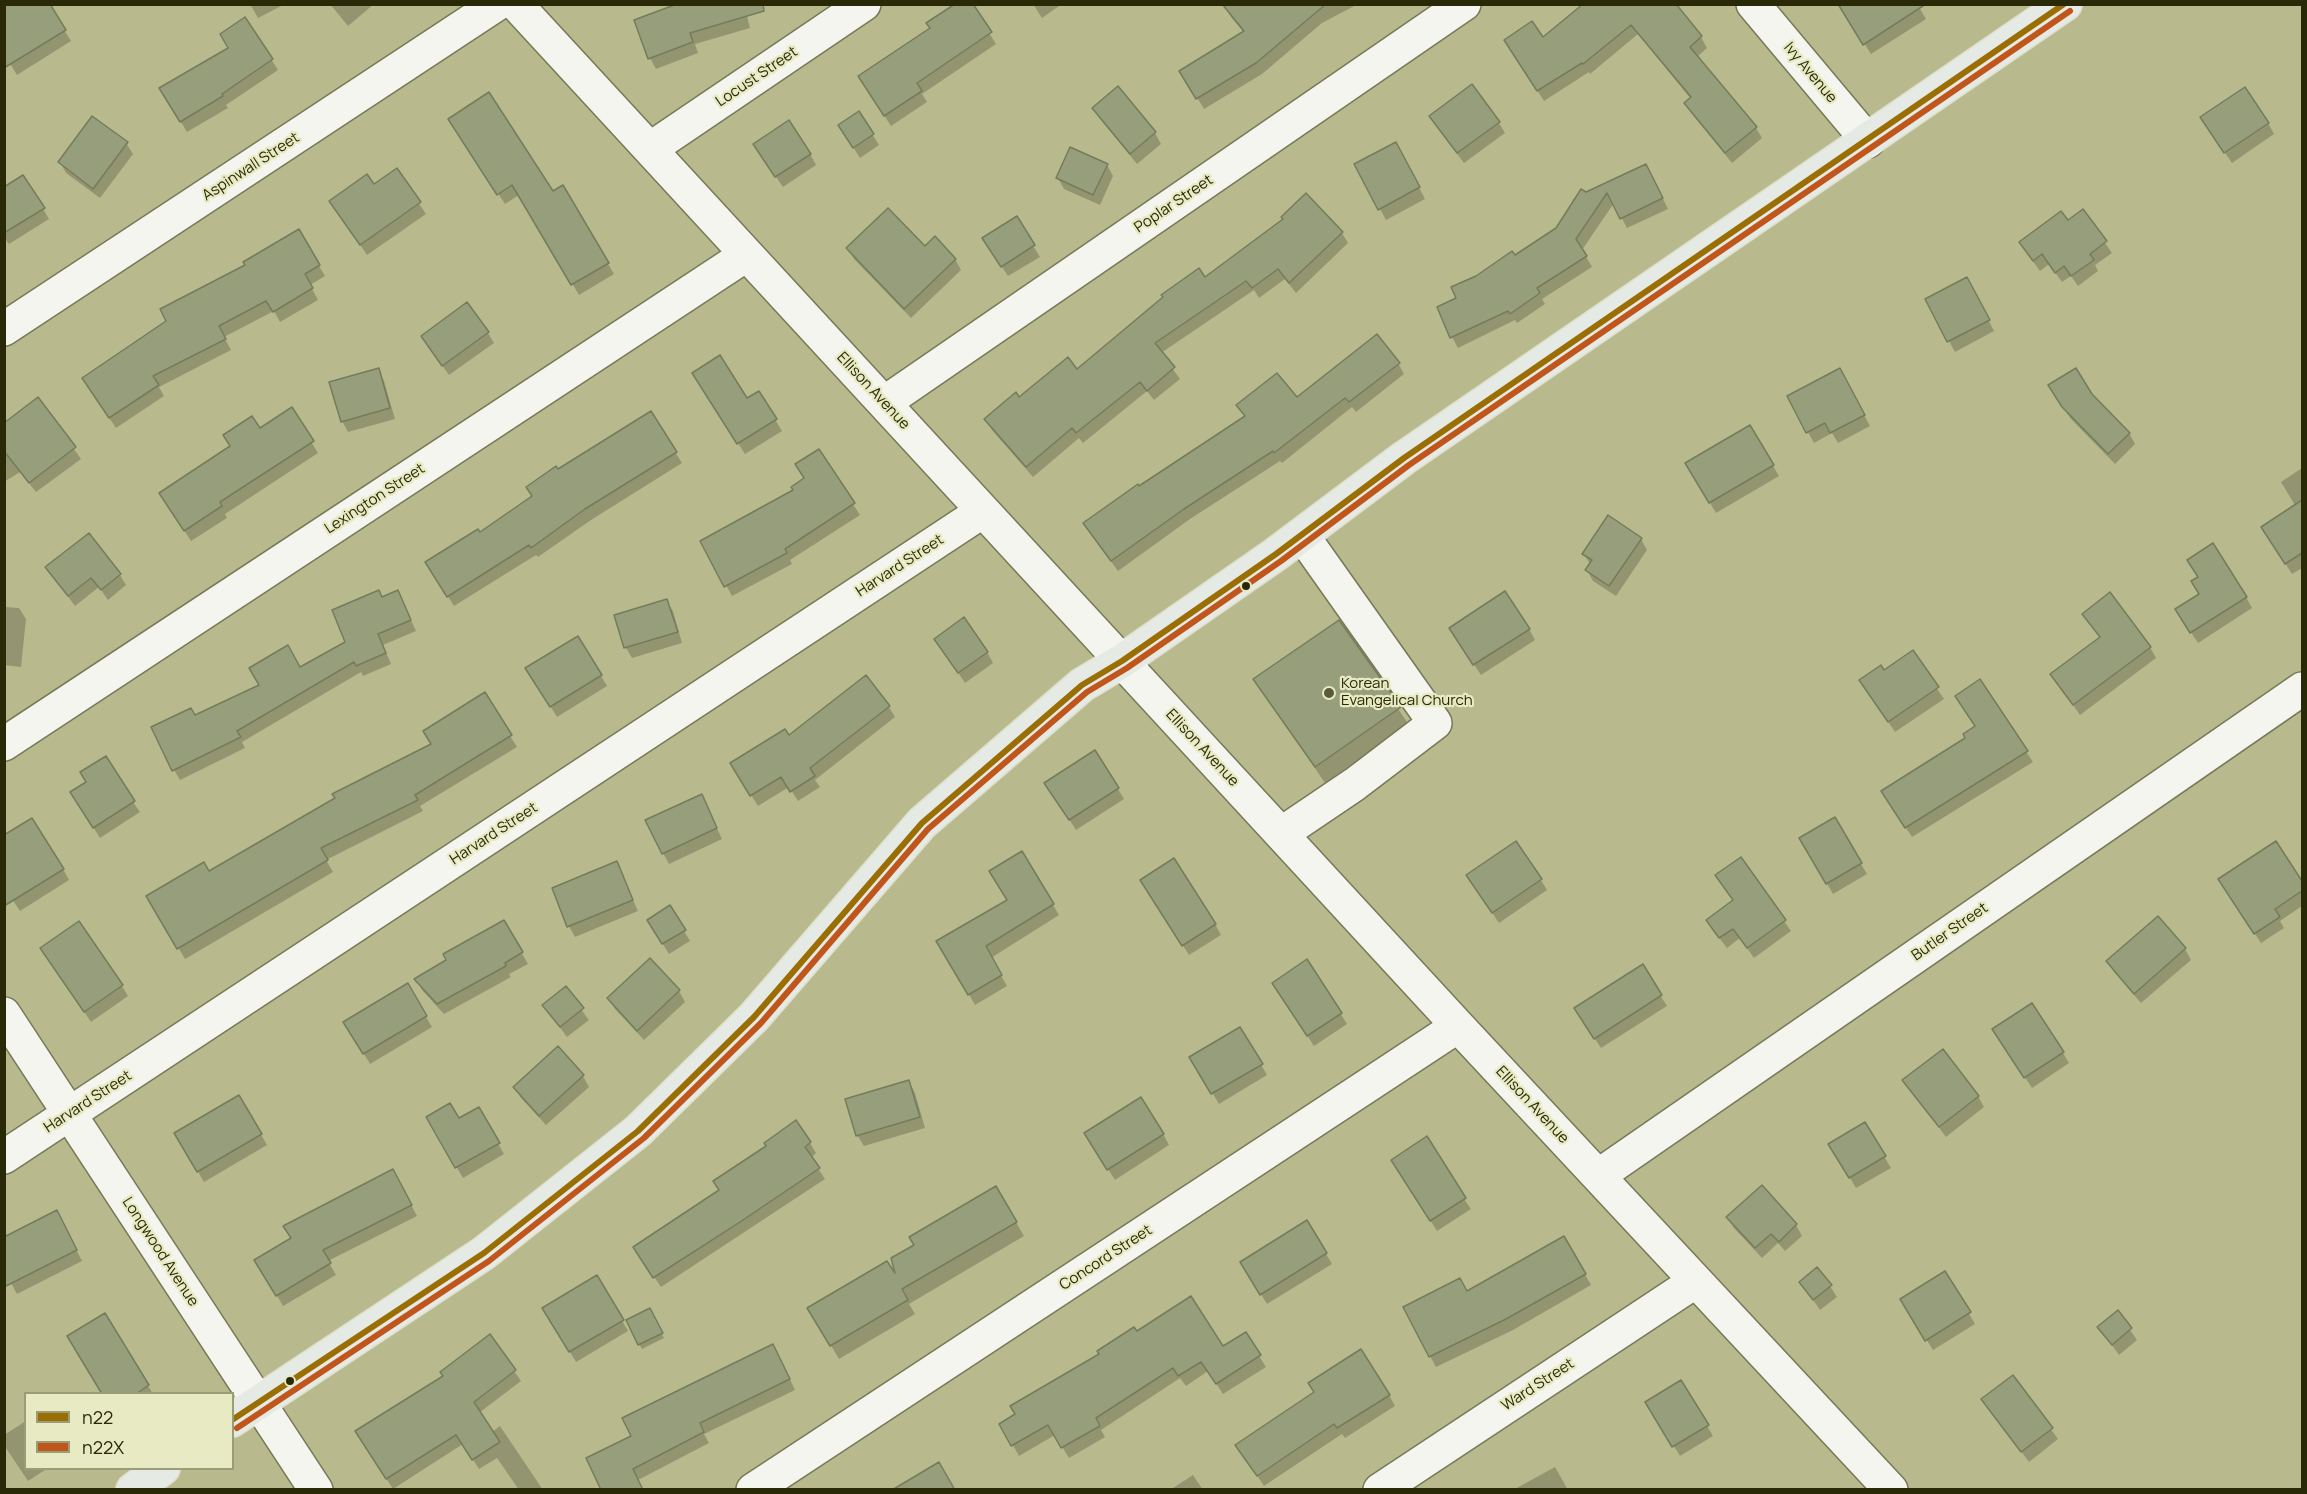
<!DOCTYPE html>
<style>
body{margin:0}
#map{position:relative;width:2307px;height:1494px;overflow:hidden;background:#b8ba8d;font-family:Manrope,sans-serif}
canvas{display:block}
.frame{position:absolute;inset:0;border:6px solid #292907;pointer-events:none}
.legend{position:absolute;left:24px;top:1392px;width:210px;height:78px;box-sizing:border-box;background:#e7eac2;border:2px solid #9b9d77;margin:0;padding:8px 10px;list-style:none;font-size:18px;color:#292907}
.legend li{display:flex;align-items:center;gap:12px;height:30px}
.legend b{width:30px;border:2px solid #9b9d77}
</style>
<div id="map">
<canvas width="2307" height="1494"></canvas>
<div class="frame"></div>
<ul class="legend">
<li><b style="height:8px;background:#9a6e03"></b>n22</li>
<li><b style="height:8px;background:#c0561b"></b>n22X</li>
</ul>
</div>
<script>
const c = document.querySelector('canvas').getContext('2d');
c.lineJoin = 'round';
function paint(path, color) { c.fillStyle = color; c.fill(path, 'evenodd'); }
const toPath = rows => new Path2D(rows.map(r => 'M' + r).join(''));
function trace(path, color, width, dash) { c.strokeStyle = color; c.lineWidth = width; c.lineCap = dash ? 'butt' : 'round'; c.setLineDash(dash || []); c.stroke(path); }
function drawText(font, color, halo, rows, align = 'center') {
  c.font = font + ' Manrope,sans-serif'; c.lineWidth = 4.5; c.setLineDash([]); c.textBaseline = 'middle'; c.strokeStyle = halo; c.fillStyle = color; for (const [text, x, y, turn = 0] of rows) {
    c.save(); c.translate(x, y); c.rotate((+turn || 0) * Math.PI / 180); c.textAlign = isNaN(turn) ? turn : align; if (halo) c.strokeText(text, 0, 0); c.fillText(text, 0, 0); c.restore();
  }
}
const shadow = toPath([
 [48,4,71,41,17,75,4,54],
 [250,4,285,4,258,18],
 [330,4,374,4,348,26],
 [682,4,744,4,750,28,695,44,698,53,656,69,650,58],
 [971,4,996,44,922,94,927,102,891,126,866,87],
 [1033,4,1062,4,1042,18],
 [1227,4,1358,4,1322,23,1262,74,1204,109,1181,71,1244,33,1231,17,1225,6],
 [1674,4,1701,37,1707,48,1697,57,1756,128,1762,138,1732,163,1692,114,1686,104,1691,99,1638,34,1590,74,1589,72,1544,101,1512,51,1542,40],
 [1839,4,1917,4,1926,19,1871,54],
 [245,19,278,70,226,105,228,108,187,132,161,89,230,48],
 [1118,88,1155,133,1161,144,1137,164,1100,119,1094,108],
 [859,113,879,145,860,158,846,136],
 [1499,123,1505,133,1464,163,1437,127],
 [2268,123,2274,134,2232,163,2208,128],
 [456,130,553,193,562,187,614,274,579,295,519,195,505,204],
 [126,143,133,154,100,198,66,173,60,162],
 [810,154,816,165,783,187,761,155],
 [1402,155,1425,199,1386,220,1380,209],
 [1107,165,1113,176,1100,205,1064,189,1058,178],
 [397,171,426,214,367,255,331,202,374,187],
 [1652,176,1668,209,1627,228,1614,203,1582,250,1592,267,1542,299,1545,304,1517,323,1515,320,1458,348,1452,337,1458,299,1514,258,1558,229,1586,194],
 [4,189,43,209,49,219,9,244,4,237],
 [2083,211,2112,253,2095,265,2098,271,2078,286,2071,276,2062,282,2049,264,2040,271,2027,253],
 [1016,218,1040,257,1008,276,990,249],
 [298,231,325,276,310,285,318,300,280,322,274,311,224,337,231,350,159,387,164,396,116,428,90,389,168,322],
 [1342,233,1348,243,1296,293,1285,279,1259,298,1254,290,1161,353,1180,379,1154,400,1147,391,1083,443,1079,438,1033,477,992,430,986,419,1019,399,1077,371,1205,279],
 [848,248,925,248,955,259,961,270,911,318,854,259],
 [1973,290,1994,331,1955,352,1927,300],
 [488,333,494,343,449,375,429,347],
 [1398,363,1404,374,1356,412,1352,407,1282,463,1280,461,1190,519,1118,571,1091,534,1245,417,1238,405,1296,399],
 [378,370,384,381,395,419,348,432,342,421],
 [1846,381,1870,426,1838,443,1832,433,1814,443,1808,432],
 [700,384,747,400,759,393,782,431,745,454],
 [2050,385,2091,395,2129,433,2135,444,2115,464,2070,418],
 [38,399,81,459,36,492,20,472,4,482,4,424],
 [291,409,318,453,225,514,227,518,191,541,167,504],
 [651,413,682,463,591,520,538,557,536,555,454,606,433,573,479,534,533,497,557,471],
 [1750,427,1779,476,1716,513,1687,464],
 [818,451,860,515,790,560,792,564,732,596,702,541,795,491,806,479],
 [2302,468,2302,568,2292,574,2269,538,2296,507,2281,482],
 [1641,539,1647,550,1616,596,1593,581,1587,570,1590,564,1584,554],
 [47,568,120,575,126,585,108,600,99,587,75,606],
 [2246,597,2252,608,2198,643,2183,620],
 [382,599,403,603,416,631,383,645,391,664,363,676,361,672,242,742,245,748,180,780,174,770,195,717,299,668,347,643],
 [666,601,673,611,682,643,632,658,626,648,616,616],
 [4,607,19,608,26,619,21,667,4,665],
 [2084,615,2150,647,2156,658,2080,715,2052,675,2100,638],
 [1339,622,1409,725,1325,783,1255,680],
 [1529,629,1535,640,1481,675,1457,639],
 [936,640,987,652,993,663,965,683],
 [1912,652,1944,699,1895,732,1861,681,1884,672],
 [601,676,607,686,557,717,534,679],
 [1979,681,2033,762,1912,837,1889,802,1967,739,1976,727],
 [484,694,517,747,420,806,423,811,326,860,333,872,185,959,148,897,208,873,433,745],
 [889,707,895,717,815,780,820,787,798,801,789,787,758,806,738,774,789,737],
 [1118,789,1124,799,1076,830,1053,794],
 [133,802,140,812,100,838,78,803],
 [707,807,722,839,669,864,663,853],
 [1834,819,1867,874,1833,894,1801,839],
 [2275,843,2302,884,2302,906,2280,921,2284,928,2261,943,2226,890],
 [1022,853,1059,915,991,958,1007,986,975,1005,939,941,1009,901],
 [616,863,638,911,575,937,569,926],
 [63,869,69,880,20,911,4,887],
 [1541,880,1547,890,1499,923,1474,886],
 [1148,891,1215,924,1221,935,1189,955],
 [670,907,690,941,669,954,655,931],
 [2157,918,2185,949,2191,960,2141,1003,2114,972,2108,961],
 [1784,921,1791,931,1754,958,1740,938,1727,948,1714,931],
 [504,922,528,964,509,974,511,977,444,1014,422,990,416,979],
 [48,959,122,986,128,996,91,1022],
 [1307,961,1347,1024,1314,1046,1280,994],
 [1642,967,1667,1006,1601,1048,1582,1019],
 [407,985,432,1027,370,1064,345,1022],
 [565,988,589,1020,567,1037,544,1006],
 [679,991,685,1002,644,1040,615,1009,609,999],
 [1240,1029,1267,1075,1219,1104,1191,1057],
 [2001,1040,2063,1053,2069,1063,2032,1088],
 [558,1048,583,1076,589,1087,546,1125,521,1098,515,1087],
 [1904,1080,1978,1096,1984,1107,1946,1137],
 [909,1082,915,1093,925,1128,864,1146,857,1135],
 [239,1097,267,1145,204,1182,176,1134],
 [478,1109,504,1154,463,1178,428,1117,458,1120],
 [1865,1124,1891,1168,1856,1188,1830,1145],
 [1163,1134,1169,1145,1115,1180,1092,1144],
 [810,1143,816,1153,811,1158,825,1179,661,1287,641,1258],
 [1399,1171,1464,1199,1471,1209,1437,1231],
 [399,1182,417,1216,328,1261,336,1275,283,1306,256,1260],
 [1761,1187,1796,1225,1802,1236,1785,1251,1778,1243,1762,1258,1734,1228,1728,1218],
 [996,1188,1024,1236,909,1304,915,1314,839,1359,809,1308,899,1280,916,1246],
 [62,1222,82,1261,17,1294,4,1270],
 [1307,1222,1332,1264,1267,1304,1242,1263],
 [1564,1238,1591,1285,1513,1330,1436,1367,1430,1356,1467,1293],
 [1945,1273,1975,1324,1933,1350,1908,1310],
 [597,1277,628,1331,576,1362,544,1309],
 [1801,1282,1830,1286,1837,1297,1820,1310],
 [650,1310,664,1338,642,1349,639,1344],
 [2118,1313,2137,1340,2119,1355,2099,1327],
 [104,1315,153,1394,104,1394],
 [1136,1333,1223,1348,1245,1334,1266,1367,1223,1394,1208,1371,1186,1386,1180,1378,1101,1430,1105,1437,1069,1458,1055,1435,1019,1456,1001,1424],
 [489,1336,521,1381,479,1413,492,1432,500,1426,543,1490,519,1490,497,1458,479,1469,463,1444,393,1489,363,1442,445,1376],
 [779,1356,795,1390,704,1434,709,1443,638,1480,603,1490,633,1437],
 [2013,1377,2058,1439,2029,1462,1983,1399],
 [1681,1382,1713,1436,1680,1456,1647,1403],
 [1316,1392,1389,1395,1395,1406,1345,1438,1342,1434,1264,1486,1244,1456],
 [26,1421,26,1468,48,1468,28,1481,4,1445,4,1435],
 [1555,1467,1568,1490,1513,1490],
 [1193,1475,1203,1490,1170,1490]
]);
const building = toPath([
 [4,4,50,4,66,30,4,68,4,4],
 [677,4,763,4,764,11,690,33,693,42,648,59,634,20,677,4],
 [955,4,973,4,992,32,917,83,922,91,884,116,858,76,930,28,926,23,955,4],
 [1222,4,1326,4,1256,63,1196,99,1179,71,1244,31,1222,4],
 [1583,4,1676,4,1702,36,1690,47,1757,127,1725,153,1684,103,1691,97,1631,25,1583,64,1582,63,1537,91,1504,40,1532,21,1543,37,1583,4],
 [1838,4,1926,4,1863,45,1838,4],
 [245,17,273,59,222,94,223,96,180,122,159,88,228,48,220,34,245,17],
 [1472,84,1500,122,1457,153,1429,116,1472,84],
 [1118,86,1156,132,1130,154,1092,108,1118,86],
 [2245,87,2269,123,2224,153,2200,117,2245,87],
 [489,92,553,191,563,185,609,263,571,285,512,185,497,195,448,119,489,92],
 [859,111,874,134,853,148,838,125,859,111],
 [92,116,128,142,93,189,58,162,92,116],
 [789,120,811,154,775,177,753,144,789,120],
 [1396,142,1420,187,1378,210,1354,164,1396,142],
 [1070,147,1108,164,1093,195,1056,178,1070,147],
 [1646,164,1663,198,1620,219,1607,193,1576,239,1587,256,1537,288,1540,293,1510,314,1508,311,1450,338,1437,307,1456,298,1451,287,1476,276,1512,251,1515,255,1556,228,1581,189,1586,192,1646,164],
 [397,168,421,202,360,245,329,201,367,174,374,184,397,168],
 [23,175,45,208,4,233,4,187,23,175],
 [1306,193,1343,232,1289,283,1278,269,1252,288,1246,281,1155,343,1175,367,1147,391,1140,382,1076,433,1072,428,1026,467,984,419,1016,392,1019,397,1068,357,1077,369,1163,297,1161,295,1199,268,1205,277,1283,219,1281,217,1306,193],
 [888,208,925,246,935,236,956,259,904,309,846,248,888,208],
 [2083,209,2107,241,2090,254,2094,260,2071,276,2064,266,2055,273,2042,254,2033,261,2019,242,2061,211,2068,220,2083,209],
 [1017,216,1035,245,1001,267,982,238,1017,216],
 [299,229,320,265,305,274,313,288,273,312,266,301,219,326,226,339,153,376,159,385,109,418,82,378,166,321,160,309,245,265,243,262,299,229],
 [1967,277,1990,320,1947,342,1925,299,1967,277],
 [467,302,489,332,442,366,421,336,467,302],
 [1377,334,1400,363,1349,402,1345,398,1274,453,1273,451,1184,509,1111,561,1083,523,1138,484,1139,486,1245,416,1236,405,1277,373,1297,397,1377,334],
 [720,355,747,398,759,391,777,419,737,444,692,373,720,355],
 [379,368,390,408,341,422,329,382,379,368],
 [1840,368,1865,415,1830,433,1825,423,1806,433,1787,396,1840,368],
 [2076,368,2092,394,2130,433,2108,454,2062,407,2048,385,2076,368],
 [38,397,76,447,29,483,4,451,4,423,38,397],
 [292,407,314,441,220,502,222,506,184,531,159,493,230,446,223,435,252,416,260,428,292,407],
 [651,411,677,452,585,509,531,548,529,545,447,597,425,562,478,529,480,532,532,496,526,487,556,466,558,469,651,411],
 [1750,425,1774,465,1709,503,1685,463,1750,425],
 [819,449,855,503,785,549,787,553,724,587,700,541,793,490,791,487,804,478,795,464,819,449],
 [2302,500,2302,553,2285,564,2261,527,2302,500],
 [1608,515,1642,538,1609,586,1585,570,1592,560,1582,554,1608,515],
 [89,533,121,574,101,590,91,578,68,596,45,567,89,533],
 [2213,543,2247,597,2190,633,2175,609,2199,594,2191,581,2198,577,2187,560,2213,543],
 [379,590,382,597,398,590,411,620,378,634,386,653,356,666,354,662,237,731,241,737,172,771,151,727,191,708,195,715,259,685,249,668,288,645,300,667,345,642,332,610,379,590],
 [1505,591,1530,629,1473,665,1449,628,1505,591],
 [2110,592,2151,647,2073,705,2050,674,2100,637,2082,614,2110,592],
 [667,599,678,632,624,648,614,615,667,599],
 [964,617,988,652,958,673,934,639,964,617],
 [1339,620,1401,707,1315,767,1253,679,1339,620],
 [578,636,602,675,550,707,525,668,578,636],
 [1913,650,1939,687,1888,722,1859,680,1881,665,1884,670,1913,650],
 [866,675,890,706,810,768,815,776,790,792,781,777,750,796,730,763,785,729,789,735,866,675],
 [1980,679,2028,751,1905,828,1881,791,1965,738,1963,734,1975,726,1955,696,1980,679],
 [485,692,512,735,415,795,418,800,321,848,328,860,177,949,146,896,204,862,209,871,335,798,332,794,431,744,423,731,485,692],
 [1095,750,1119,788,1069,820,1044,783,1095,750],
 [106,756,135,801,93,828,70,792,86,782,80,772,106,756],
 [702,794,717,828,662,854,645,820,702,794],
 [1835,817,1862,863,1826,884,1799,838,1835,817],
 [32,818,64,869,4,906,4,835,32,818],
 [1516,841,1542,879,1492,913,1466,875,1516,841],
 [2276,841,2302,881,2302,891,2275,909,2280,917,2254,934,2218,879,2276,841],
 [1022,851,1054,904,986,946,1002,975,968,995,936,941,1007,900,989,871,1022,851],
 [1741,857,1786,920,1747,948,1733,929,1719,938,1706,920,1733,900,1715,875,1741,857],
 [1174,858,1216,924,1182,946,1140,880,1174,858],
 [617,861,633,900,567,927,552,888,617,861],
 [670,905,686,930,662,944,647,920,670,905],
 [2158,916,2186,948,2134,994,2106,961,2158,916],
 [504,920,523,952,505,963,506,966,437,1004,414,979,446,960,443,954,504,920],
 [79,921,123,985,84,1012,40,948,79,921],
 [650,958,680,990,637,1031,607,998,650,958],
 [1307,959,1342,1013,1307,1036,1272,983,1307,959],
 [1643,964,1662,995,1594,1039,1574,1008,1643,964],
 [408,983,427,1016,363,1054,343,1022,408,983],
 [566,986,584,1008,560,1027,542,1005,566,986],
 [2032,1003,2064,1052,2024,1078,1992,1029,2032,1003],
 [1240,1027,1263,1064,1211,1094,1189,1057,1240,1027],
 [558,1046,584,1075,539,1116,513,1087,558,1046],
 [1943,1049,1979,1096,1939,1127,1902,1080,1943,1049],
 [909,1080,920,1117,856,1136,845,1099,909,1080],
 [239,1095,262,1134,197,1172,174,1133,239,1095],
 [1141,1097,1164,1134,1107,1170,1084,1133,1141,1097],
 [450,1103,459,1118,479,1107,500,1143,455,1168,426,1117,450,1103],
 [796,1120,811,1142,805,1147,820,1168,740,1222,653,1278,633,1247,719,1190,713,1181,766,1146,764,1143,796,1120],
 [1865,1122,1886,1156,1849,1178,1828,1144,1865,1122],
 [1427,1136,1466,1198,1430,1221,1391,1160,1427,1136],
 [393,1169,412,1205,323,1250,331,1263,276,1296,254,1260,291,1238,283,1226,393,1169],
 [1762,1185,1797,1224,1779,1242,1771,1234,1755,1248,1726,1217,1762,1185],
 [996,1186,1017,1222,902,1289,908,1300,830,1346,807,1308,887,1261,895,1273,891,1258,914,1245,909,1237,996,1186],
 [57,1210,77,1250,4,1287,4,1237,57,1210],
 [1307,1220,1327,1253,1260,1295,1240,1262,1307,1220],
 [1564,1236,1586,1274,1506,1319,1429,1357,1403,1307,1460,1278,1467,1291,1564,1236],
 [1817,1267,1832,1285,1813,1300,1799,1282,1817,1267],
 [1945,1271,1971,1312,1925,1341,1900,1299,1945,1271],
 [597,1275,624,1320,569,1352,542,1308,597,1275],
 [1191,1296,1223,1346,1246,1332,1261,1355,1216,1384,1201,1362,1178,1376,1173,1368,1096,1418,1100,1426,1061,1448,1048,1425,1011,1446,999,1424,1015,1414,1010,1406,1099,1354,1097,1351,1134,1327,1137,1331,1191,1296],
 [650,1308,663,1333,638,1345,626,1320,650,1308],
 [2118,1310,2132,1328,2112,1345,2097,1327,2118,1310],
 [105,1313,149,1385,136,1394,102,1394,67,1336,105,1313],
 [490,1334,516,1370,474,1402,500,1442,472,1460,456,1435,386,1479,355,1431,443,1376,440,1372,490,1334],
 [773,1344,790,1379,700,1423,704,1432,633,1469,643,1490,601,1490,586,1458,631,1436,622,1418,773,1344],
 [1361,1349,1390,1395,1337,1428,1334,1424,1257,1476,1235,1445,1314,1392,1308,1383,1361,1349],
 [2013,1375,2053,1428,2021,1452,1981,1399,2013,1375],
 [1681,1380,1709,1425,1672,1447,1645,1402,1681,1380],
 [939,1462,955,1490,892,1490,939,1462]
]);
const minor = toPath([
 [516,4,1458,1026,1891,1490],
 [1753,4,1868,141],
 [650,149,864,4],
 [4,329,497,4],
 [884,403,1464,4],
 [4,744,746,255],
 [1281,834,1355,784,1435,723,1302,535],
 [4,1014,316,1490],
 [4,1157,983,511],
 [1598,1176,2302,689],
 [753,1490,1458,1026],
 [1380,1490,1696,1281]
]);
const major = toPath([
 [232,1420,484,1253,638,1131,754,1017,922,823,1082,685,1122,661,1276,554,1404,458,2065,4],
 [133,1490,163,1468]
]);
const bus1 = toPath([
 [232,1420,484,1253,638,1131,754,1017,922,823,1082,685,1122,661,1276,554,1404,458,2064,4]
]);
const bus2 = toPath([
 [237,1428,489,1261,644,1138,761,1023,928,829,1087,692,1127,668,1281,561,1409,465,2070,11]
]);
const markers = [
 [1246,586,5,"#292907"],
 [1329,693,6,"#5b5c36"],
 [290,1381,5,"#292907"]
];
const streetNames = [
 ["Ivy Avenue",1810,73,50],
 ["Locust Street",757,77,-34],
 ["Aspinwall Street",251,167,-33],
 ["Poplar Street",1174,204,-34],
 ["Ellison Avenue",873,391,47],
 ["Lexington Street",375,499,-33],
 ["Harvard Street",900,566,-33],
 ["Ellison Avenue",1202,748,47],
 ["Harvard Street",494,834,-33],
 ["Butler Street",1950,932,-35],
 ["Harvard Street",88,1102,-33],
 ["Ellison Avenue",1532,1105,47],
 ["Longwood Avenue",160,1252,57],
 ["Concord Street",1106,1258,-33],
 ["Ward Street",1538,1385,-33]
];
const poiNames = [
 ["Korean",1341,684],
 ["Evangelical Church",1341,701]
];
paint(shadow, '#0003');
paint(building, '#969e7c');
trace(building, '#757c5a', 1.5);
trace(minor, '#777858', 36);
trace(major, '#dfe0cc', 36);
trace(minor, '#f4f5ee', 33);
trace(major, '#e5eae5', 33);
trace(bus1, '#9a6e03', 6);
trace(bus2, '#c0561b', 6);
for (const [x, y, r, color] of markers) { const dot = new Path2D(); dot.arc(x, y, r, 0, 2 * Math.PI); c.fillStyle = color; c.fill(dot); trace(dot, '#e7eac2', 2); }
drawText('15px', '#292907', '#e7eac2', streetNames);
drawText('15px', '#292907', '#e7eac2', poiNames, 'left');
</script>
